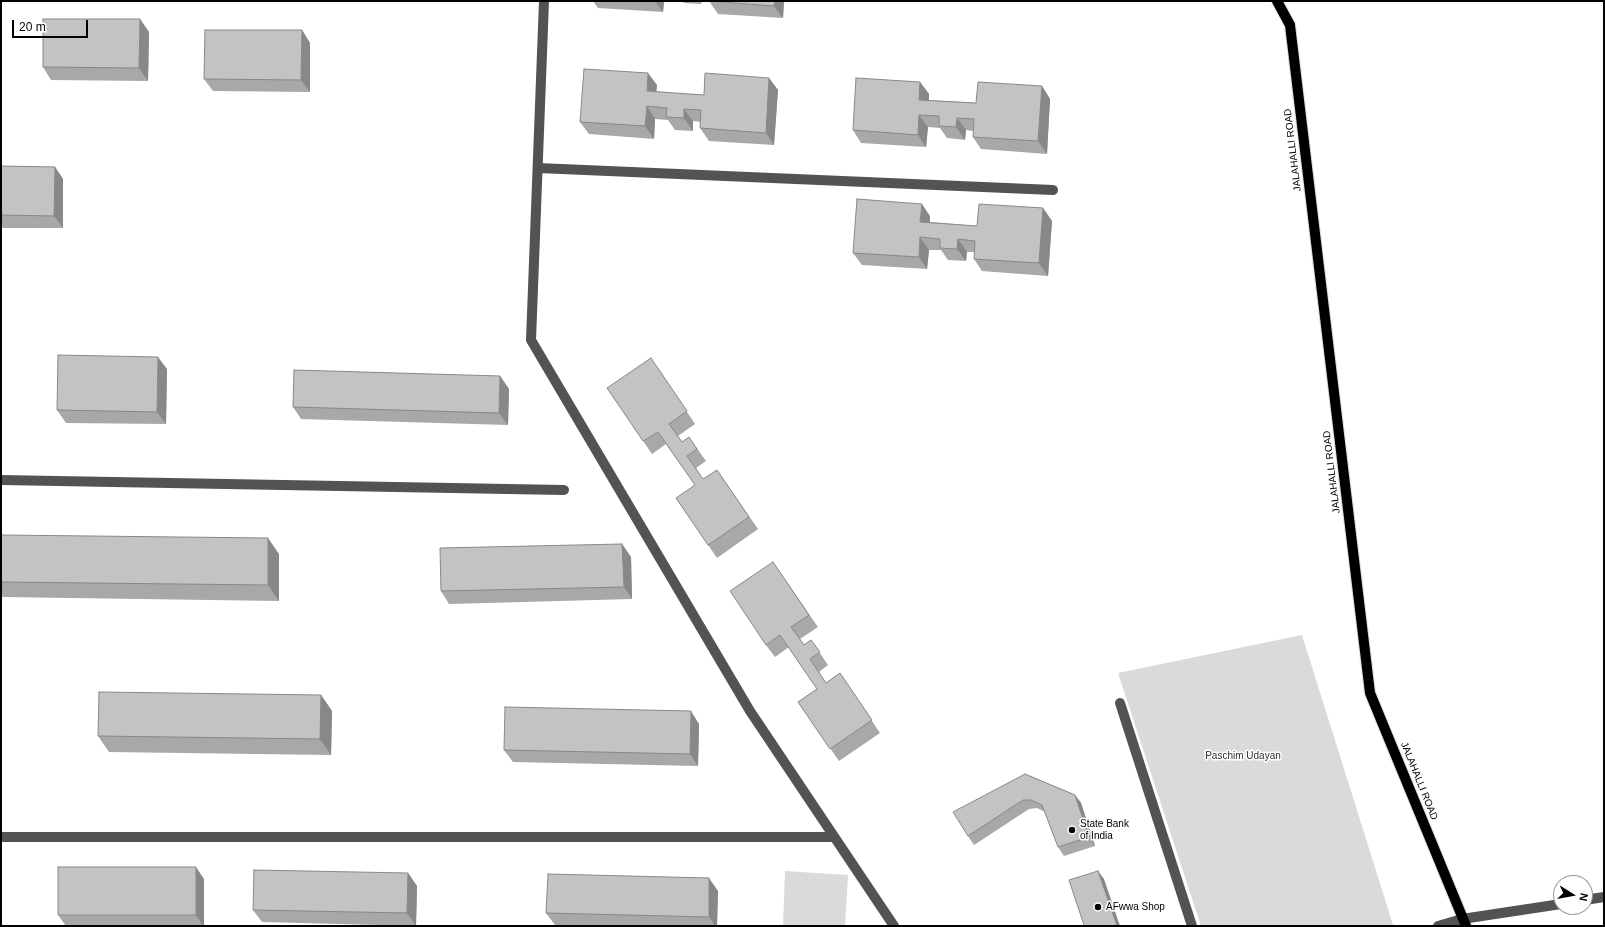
<!DOCTYPE html>
<style>
body{margin:0}
#map{position:relative;width:1605px;height:927px;overflow:hidden;background:#fff;font-family:Arial,sans-serif}
canvas{display:block}
.frame{position:absolute;inset:0;border:2px solid #000;pointer-events:none}
.north{position:absolute;left:1553px;top:875px;width:40px;height:40px;box-sizing:border-box;background:#fff;border:1px solid #999;border-radius:50%;rotate:101deg;font-size:11px;font-weight:700;line-height:16px;text-align:center;color:#000}
.north::after{content:'';display:block;margin:auto;width:14px;height:18px;background:#000;clip-path:polygon(50% 0,100% 100%,50% 72%,0 100%)}
.scale{position:absolute;left:12px;top:20px;width:76px;height:18px;box-sizing:border-box;border:2px solid #000;border-top:0;padding-left:5px;font-size:12px;line-height:14px;white-space:nowrap;color:#000;-webkit-text-stroke:3px #fff;paint-order:stroke}
</style>
<div id="map">
<canvas width="1605" height="927"></canvas>
<div class="frame"></div>
<div class="north">N</div>
<div class="scale">20 m</div>
</div>
<script>
const c = document.querySelector('canvas').getContext('2d');
c.lineJoin = 'round';
function paint(path, color) { c.fillStyle = color; c.fill(path, 'evenodd'); }
const toPath = rows => new Path2D(rows.map(r => 'M' + r).join(''));
function trace(path, color, width, dash) { c.strokeStyle = color; c.lineWidth = width; c.lineCap = dash ? 'butt' : 'round'; c.setLineDash(dash || []); c.stroke(path); }
function drawText(font, color, halo, rows, align = 'center') {
  c.font = font + ' Arial,sans-serif'; c.lineWidth = 3; c.setLineDash([]); c.textBaseline = 'middle'; c.strokeStyle = halo; c.fillStyle = color; for (const [text, x, y, turn = 0] of rows) {
    c.save(); c.translate(x, y); c.rotate((+turn || 0) * Math.PI / 180); c.textAlign = isNaN(turn) ? turn : align; if (halo) c.strokeText(text, 0, 0); c.fillText(text, 0, 0); c.restore();
  }
}
const green = toPath([
 [1302,635,1393,925,1388,926,1201,926,1118,673],
 [785,871,848,875,845,926,783,926]
]);
const minor = toPath([
 [544,1,531,340,750,711,894,926],
 [538,168,1053,190],
 [1,480,564,490],
 [1120,703,1192,926],
 [1,837,834,837],
 [1585,900,1604,897],
 [1438,926,1462,919,1561,904]
]);
const major = toPath([
 [1277,1,1290,25,1370,693,1466,926]
]);
const wall = toPath([
 [593,1,664,1,663,12,598,8],
 [682,1,702,1,701,4,684,3],
 [709,1,784,1,783,18,718,14],
 [140,19,149,32,148,81,51,80,43,67],
 [302,30,310,43,310,92,213,91,204,79],
 [769,78,778,90,774,145,709,141,700,128,701,122,693,121,693,131,675,130,668,120,655,119,654,139,589,134,580,122,657,85,656,92,704,95],
 [920,82,929,94,929,100,976,103,1042,86,1050,99,1047,154,981,149,973,137,973,131,966,130,965,140,947,138,940,128,928,127,926,147,861,143,853,130],
 [1,166,55,167,63,179,63,228,1,228],
 [1043,208,1052,221,1048,276,982,271,974,259,974,252,967,252,966,261,948,260,941,250,929,250,927,269,862,265,853,253,930,216,930,222,977,226],
 [167,369,166,424,66,423,57,410],
 [660,371,695,424,678,436,682,442,689,437,706,461,696,468,703,479,717,470,758,529,717,558,676,498,695,485,666,444,652,454,607,388],
 [500,376,509,389,508,425,301,419,293,407],
 [1,535,279,554,279,601,1,597],
 [622,544,631,557,632,599,449,604,441,591],
 [773,562,818,627,800,639,804,645,811,640,828,665,819,672,826,683,840,673,880,733,839,761,798,702,817,689,789,647,775,657,766,645],
 [321,695,332,711,331,755,109,752,98,736],
 [699,724,698,766,513,762,504,750],
 [1025,774,1075,795,1081,803,1095,846,1064,856,1058,847,1045,812,1037,808,1029,809,974,845,968,836],
 [408,873,417,886,416,926,262,922,253,910],
 [204,879,204,926,66,926,58,915],
 [718,891,717,926,555,925,546,913]
]);
const shadedWall = toPath([
 [655,1,664,1,663,12],
 [775,1,784,1,783,18,774,6],
 [140,19,149,32,148,81,139,68],
 [302,30,310,43,310,92,301,80],
 [648,73,657,85,655,104,647,91],
 [769,78,778,90,774,145,766,133],
 [920,82,929,94,928,112,919,100],
 [1042,86,1050,99,1047,154,1038,141],
 [647,106,655,119,654,139,645,126],
 [684,109,693,121,693,131,684,118],
 [919,115,928,127,926,147,918,135],
 [957,118,966,130,965,140,956,127],
 [55,167,63,179,63,228,54,216],
 [922,204,930,216,929,234,920,222],
 [1043,208,1052,221,1048,276,1039,263],
 [920,237,929,250,927,269,919,257],
 [958,239,967,252,966,261,957,249],
 [158,357,167,369,166,424,157,412],
 [500,376,509,389,508,425,499,413],
 [268,538,279,554,279,601,268,585],
 [622,544,631,557,632,599,624,587],
 [321,695,332,711,331,755,320,739],
 [691,711,699,724,698,766,690,754],
 [1075,795,1081,803,1095,846,1089,837],
 [196,867,204,879,204,926,203,926,196,915],
 [1098,871,1104,879,1120,926,1117,926],
 [408,873,417,886,416,926,407,913],
 [709,878,718,891,717,926,715,926,709,917]
]);
const building = toPath([
 [709,1,775,1,774,6,709,1],
 [43,19,140,19,139,68,43,67,43,19],
 [205,30,302,30,301,80,204,79,205,30],
 [584,69,648,73,647,91,704,95,705,73,769,78,766,133,700,128,701,110,684,109,684,118,666,117,667,108,647,106,645,126,580,122,584,69],
 [856,78,920,82,919,100,976,103,978,82,1042,86,1038,141,973,137,974,119,957,118,956,127,939,126,939,116,919,115,918,135,853,130,856,78],
 [1,166,55,167,54,216,1,215,1,166],
 [857,199,922,204,920,222,977,226,979,204,1043,208,1039,263,974,259,975,241,958,239,957,249,940,248,940,239,920,237,919,257,853,253,857,199],
 [58,355,158,357,157,412,57,410,58,355],
 [651,358,687,411,669,424,682,442,689,437,697,449,687,456,703,479,717,470,749,517,708,545,676,498,695,485,658,432,643,441,607,388,651,358],
 [294,370,500,376,499,413,293,407,294,370],
 [1,535,268,538,268,585,1,582,1,535],
 [622,544,624,587,441,591,440,548,622,544],
 [773,562,809,615,791,627,804,645,811,640,820,652,810,659,826,683,840,673,872,720,830,749,798,702,817,689,780,635,766,645,730,591,773,562],
 [99,692,321,695,320,739,98,736,99,692],
 [505,707,691,711,690,754,504,750,505,707],
 [1025,774,1075,795,1089,837,1058,847,1042,805,1031,800,1023,800,968,836,953,812,1025,774],
 [58,867,196,867,196,915,58,915,58,867],
 [254,870,408,873,407,913,253,910,254,870],
 [1098,871,1117,926,1083,926,1084,925,1069,880,1098,871],
 [548,874,709,878,709,917,546,913,548,874]
]);
const markers = [
 [1072,830,4,"#000"],
 [1098,907,4,"#000"]
];
const streetNames = [
 ["JALAHALLI ROAD",1293,150,-97],
 ["JALAHALLI ROAD",1332,472,-97],
 ["JALAHALLI ROAD",1419,781,68]
];
const parkNames = [
 ["Paschim Udayan",1243,756]
];
const poiNames = [
 ["State Bank",1080,824],
 ["of India",1080,836],
 ["AFwwa Shop",1106,907]
];
paint(green, '#dadada');
trace(major, '#dbdbdb', 12);
trace(minor, '#535353', 10);
trace(major, '#000', 10);
paint(wall, '#a8a8a8');
paint(shadedWall, '#888');
paint(building, '#c3c3c3');
trace(building, '#888', 1);
for (const [x, y, r, color] of markers) { const dot = new Path2D(); dot.arc(x, y, r, 0, 2 * Math.PI); c.fillStyle = color; c.fill(dot); trace(dot, '#fff', 1.5); }
drawText('10px', '#000', '#fff', streetNames);
drawText('10px', '#313131', '#fff', parkNames);
drawText('10px', '#000', '#fff', poiNames, 'left');
</script>
